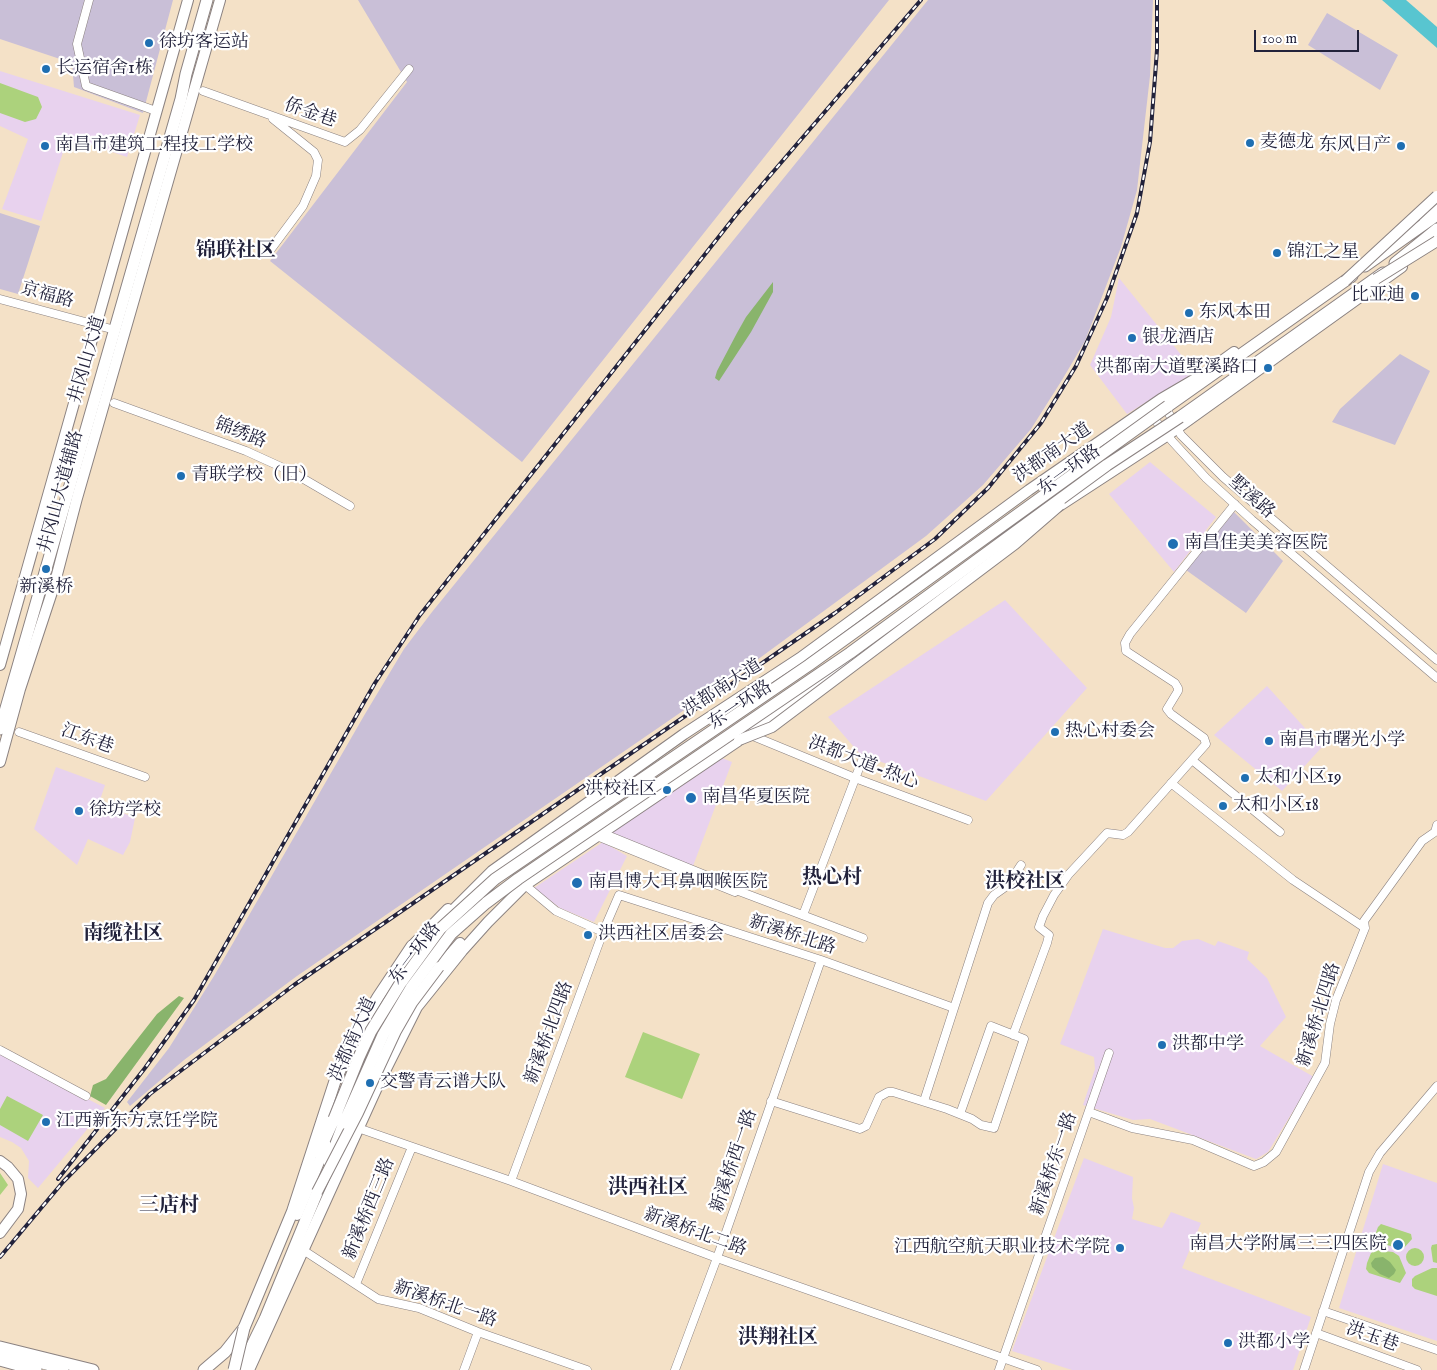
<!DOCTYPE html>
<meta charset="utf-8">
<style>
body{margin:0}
#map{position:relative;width:1437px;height:1370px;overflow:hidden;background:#f4e1c7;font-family:"IM FELL English",serif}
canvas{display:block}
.scale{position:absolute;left:1254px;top:30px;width:105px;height:22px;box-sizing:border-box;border:2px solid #22223b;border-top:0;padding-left:6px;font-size:15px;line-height:18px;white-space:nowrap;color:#22223b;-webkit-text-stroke:4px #fff;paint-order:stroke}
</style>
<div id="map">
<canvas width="1437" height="1370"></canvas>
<div class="scale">100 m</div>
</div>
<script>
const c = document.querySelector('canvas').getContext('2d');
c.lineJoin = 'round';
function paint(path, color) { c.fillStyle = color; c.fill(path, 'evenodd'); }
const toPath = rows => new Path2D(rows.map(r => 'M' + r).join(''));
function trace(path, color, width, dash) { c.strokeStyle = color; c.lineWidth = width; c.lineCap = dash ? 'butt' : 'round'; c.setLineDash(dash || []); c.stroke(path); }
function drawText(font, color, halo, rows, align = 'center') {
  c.font = font + ' "IM FELL English","Noto Serif SC",serif'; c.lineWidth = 4.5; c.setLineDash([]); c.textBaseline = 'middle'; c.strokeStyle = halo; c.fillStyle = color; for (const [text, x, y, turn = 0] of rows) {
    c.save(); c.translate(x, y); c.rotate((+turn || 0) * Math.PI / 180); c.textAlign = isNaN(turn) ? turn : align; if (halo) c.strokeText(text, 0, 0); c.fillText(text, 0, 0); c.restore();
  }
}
const built = toPath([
 [0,71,140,115,127,157,89,144,87,148,66,143,41,221,2,209,28,139,0,126],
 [1119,278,1195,372,1127,414,1090,365,1111,317],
 [1150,462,1216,517,1174,572,1109,494],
 [1005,600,1087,688,986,801,860,754,828,717],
 [1267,686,1322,747,1282,791,1214,735],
 [722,758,732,762,693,866,610,833],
 [56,767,105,785,99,803,135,818,130,842,123,855,88,839,77,865,34,829],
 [603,842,627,856,594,922,560,908,534,888],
 [1103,929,1165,948,1173,948,1182,941,1198,939,1215,946,1218,941,1249,952,1247,959,1267,978,1286,1017,1260,1046,1314,1077,1268,1152,1256,1159,1150,1119,1133,1120,1083,1105,1095,1069,1094,1057,1060,1044],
 [0,1053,105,1108,38,1188,28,1178,29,1161,21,1148,12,1142,0,1137],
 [1084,1158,1133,1177,1132,1198,1134,1208,1132,1219,1162,1228,1171,1212,1201,1223,1182,1268,1311,1317,1293,1370,1072,1370,1012,1351],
 [1383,1164,1437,1183,1437,1341,1339,1308]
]);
const industrial = toPath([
 [0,0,173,0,143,113,74,87,72,63,0,39],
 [358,0,889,0,522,462,270,261,407,82],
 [928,0,1153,0,1150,76,1137,190,1121,247,1085,341,1062,380,1031,429,983,485,926,536,757,660,297,976,184,1060,130,1106,127,1102,169,1048,214,976,365,714,404,649,432,612],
 [1327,13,1398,55,1380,90,1308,45],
 [0,213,40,226,18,294,0,289],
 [1400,354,1430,371,1395,445,1332,422,1340,409],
 [1234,512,1283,561,1246,613,1186,570]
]);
const green = toPath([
 [0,83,38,97,42,107,36,119,25,122,0,113],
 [643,1032,700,1054,682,1099,625,1077],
 [7,1096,43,1115,28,1141,0,1125,0,1109],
 [0,1173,8,1185,0,1195],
 [1381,1224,1411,1234,1412,1239,1404,1248,1397,1248,1387,1245,1376,1239,1375,1235,1378,1227],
 [1437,1244,1437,1263,1433,1262,1431,1248,1432,1245],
 '1406 1257a9 9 0 1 1 18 0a9 9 0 1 1-18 0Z',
 [1375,1250,1393,1252,1399,1256,1406,1273,1400,1283,1369,1273,1366,1269,1367,1263,1371,1253],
 [1432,1268,1437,1268,1437,1296,1415,1289,1412,1286,1412,1279,1415,1276]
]);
const forest = toPath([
 [773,282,773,292,751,332,719,381,715,378,717,371,737,333,746,317],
 [179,996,184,998,106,1105,90,1096,93,1085,106,1079,157,1014],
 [1383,1257,1390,1262,1396,1270,1394,1274,1389,1278,1380,1274,1372,1267,1371,1263,1375,1258]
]);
const water = toPath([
 [1382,0,1406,0,1437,27,1437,48]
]);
const minor = toPath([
 [89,0,77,44,86,86,156,111],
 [203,91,345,142,360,130,409,69],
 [271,249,303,206,316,176,318,160,314,152,273,119],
 [0,299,115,330],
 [114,403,246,451,290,471,350,506],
 [1164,405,1181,435,1223,477,1437,660],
 [1151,415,1172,441,1206,478,1252,520,1437,678],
 [19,732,145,777],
 [748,734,855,778,968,820],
 [1192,760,1280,832],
 [1171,783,1293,880,1365,928],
 [597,836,735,892,737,888,602,833],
 [525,885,556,911,603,932],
 [736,890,863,938],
 [803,915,863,758],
 [1013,1035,1047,943,1049,935,1039,927,1043,916,1054,895,1069,874,1107,833,1123,835,1128,832,1206,744,1204,738,1171,714,1167,709,1178,691,1178,688,1175,683,1126,651,1125,643,1130,634,1235,504],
 [0,1050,86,1096],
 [771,1101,860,1129,866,1126,879,1097,888,1092,893,1092,947,1109,972,1119,981,1125,994,1128,1024,1039,991,1026,960,1114],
 [924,1101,988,903,994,895,1008,885,1021,865],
 [1089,1112,1132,1128,1193,1140,1254,1166,1264,1162,1276,1152,1325,1063,1330,1024,1336,1000,1365,928,1364,921,1422,841,1435,832,1437,825],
 [355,1127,511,1181,717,1258,1037,1370],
 [511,1181,603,932,619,895,821,960,954,1008],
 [303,1250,378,1299,419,1308,478,1332,587,1370],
 [356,1284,412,1147],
 [1323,1311,1437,1350],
 [1316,1333,1417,1370],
 [0,1354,64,1370],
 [464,1370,478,1332],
 [675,1370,717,1258,821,960],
 [999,1370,1109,1053],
 [1304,1370,1369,1172,1380,1153,1437,1086]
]);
const major = toPath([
 [1424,218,1437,208],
 [1053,510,1168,435,1402,267],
 [0,665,188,0],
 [0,762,20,689,54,586,77,498,220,0],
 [446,917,492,871,684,734,800,658,1029,490,1161,399,1202,375,1234,352],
 [412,946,448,909],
 [439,967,460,943],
 [0,1161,8,1167,18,1179,21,1194,18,1209,0,1233],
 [297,1215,326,1145],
 [249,1370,380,1081,417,1007,462,951,488,922,525,885,738,741,915,612]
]);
const highway = toPath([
 [1395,263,1437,229],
 [1365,266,1437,215],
 [1168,406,1352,276],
 [1180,417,1383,273],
 [0,729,181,99,186,74,207,0],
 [319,1152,334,1119],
 [329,1162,344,1123],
 [293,1210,335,1081,358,1031,378,997,412,946],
 [0,1347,93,1370],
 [0,1360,36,1370],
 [204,1370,225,1352,244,1328,296,1203],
 [240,1370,265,1319,321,1183]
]);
const rail = toPath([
 [58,1179,145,1068,194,1000,375,683,420,615,736,215,921,0],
 [0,1257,63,1182,150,1094,294,985,835,613,935,539,988,488,1041,423,1076,366,1107,298,1137,213,1150,142,1157,50,1157,0]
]);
const majorBridge = toPath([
 [1376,279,1437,241],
 [1345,281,1437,196],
 [739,740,772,727,1015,544,1060,505],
 [317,1192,358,1113,396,1031,412,1003,439,967]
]);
const highwayBridge = toPath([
 [334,1119,359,1057,371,1031,400,984,440,929,495,879,809,665,1168,406],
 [344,1123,383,1035,411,988,451,934,486,903,518,879,850,653,1107,465,1180,417],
 [234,1370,244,1328]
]);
const markers = [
 [149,43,5,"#1f6fb2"],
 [46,69,5,"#1f6fb2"],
 [1250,143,5,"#1f6fb2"],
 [45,146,5,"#1f6fb2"],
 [1401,146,5,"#1f6fb2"],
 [1277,253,5,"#1f6fb2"],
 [1415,296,5,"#1f6fb2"],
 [1189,313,5,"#1f6fb2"],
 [1132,338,5,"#1f6fb2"],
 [1268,368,5,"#1f6fb2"],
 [181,476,5,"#1f6fb2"],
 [1173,544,6,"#1f6fb2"],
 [46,569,5,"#1f6fb2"],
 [1055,732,5,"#1f6fb2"],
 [1269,741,5,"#1f6fb2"],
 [1245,778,5,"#1f6fb2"],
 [667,790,5,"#1f6fb2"],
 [691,798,6,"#1f6fb2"],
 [1223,806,5,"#1f6fb2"],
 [79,811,5,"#1f6fb2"],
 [577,883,6,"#1f6fb2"],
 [588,935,5,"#1f6fb2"],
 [1162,1045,5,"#1f6fb2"],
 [370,1083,5,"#1f6fb2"],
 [46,1122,5,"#1f6fb2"],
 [1398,1245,6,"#1f6fb2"],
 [1120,1248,5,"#1f6fb2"],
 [1228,1343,5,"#1f6fb2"]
];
const poiNames = [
 ["徐坊客运站",159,43],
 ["长运宿舍1栋",56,69],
 ["麦德龙",1260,143],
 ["南昌市建筑工程技工学校",55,146],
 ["东风日产",1391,146,"right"],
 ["锦江之星",1287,253],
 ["比亚迪",1405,296,"right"],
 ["东风本田",1199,313],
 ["银龙酒店",1142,338],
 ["洪都南大道墅溪路口",1258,368,"right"],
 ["青联学校（旧）",191,476],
 ["南昌佳美美容医院",1184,544],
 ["新溪桥",46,588,"center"],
 ["热心村委会",1065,732],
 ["南昌市曙光小学",1279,741],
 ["太和小区19",1255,778],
 ["洪校社区",657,790,"right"],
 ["南昌华夏医院",702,798],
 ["太和小区18",1233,806],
 ["徐坊学校",89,811],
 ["南昌博大耳鼻咽喉医院",588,883],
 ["洪西社区居委会",598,935],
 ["洪都中学",1172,1045],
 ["交警青云谱大队",380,1083],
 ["江西新东方烹饪学院",56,1122],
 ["南昌大学附属三三四医院",1387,1245,"right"],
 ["江西航空航天职业技术学院",1110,1248,"right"],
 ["洪都小学",1238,1343]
];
const streetNames = [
 ["侨金巷",310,114,19],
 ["京福路",47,296,15],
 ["井冈山大道",88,360,-74],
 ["锦绣路",240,434,21],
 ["洪都南大道",1053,454,-35],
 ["东一环路",1070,471,-36],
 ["井冈山大道辅路",62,492,-75],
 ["墅溪路",1251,498,42],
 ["洪都南大道",723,689,-33],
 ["东一环路",741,706,-34],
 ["江东巷",87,740,20],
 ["洪都大道-热心",863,764,21],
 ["新溪桥北路",792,936,18],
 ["东一环路",416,954,-53],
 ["新溪桥北四路",1320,1015,-73],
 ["新溪桥北四路",550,1033,-70],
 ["洪都南大道",354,1040,-66],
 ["新溪桥西一路",735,1161,-71],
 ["新溪桥东一路",1055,1164,-71],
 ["新溪桥西三路",370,1209,-68],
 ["新溪桥北二路",695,1233,20],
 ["新溪桥北一路",445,1305,19],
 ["洪玉巷",1372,1338,20]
];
const quarterNames = [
 ["锦联社区",236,252],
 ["热心村",832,879],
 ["洪校社区",1025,883],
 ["南缆社区",123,935],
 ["洪西社区",648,1189],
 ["三店村",169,1207],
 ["洪翔社区",778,1339]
];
paint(built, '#e8d2ee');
paint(industrial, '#c9bfd7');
paint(green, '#acd27c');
paint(forest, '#89b46c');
paint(water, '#58c5d0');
trace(minor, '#8b8281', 9);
trace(major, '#8b8281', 12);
trace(highway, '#8b8281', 13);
trace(minor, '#fff', 8);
trace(major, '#fff', 10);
trace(highway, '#fff', 11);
trace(rail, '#22223b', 4);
trace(rail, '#fff', 2, [5.5]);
trace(majorBridge, '#8b8281', 12, []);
trace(highwayBridge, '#8b8281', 13, []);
trace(majorBridge, '#fff', 10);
trace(highwayBridge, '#fff', 11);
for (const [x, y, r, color] of markers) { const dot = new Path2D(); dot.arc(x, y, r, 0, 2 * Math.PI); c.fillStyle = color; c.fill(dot); trace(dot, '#fff', 2); }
drawText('18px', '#22223b', '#fff', poiNames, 'left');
drawText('18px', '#22223b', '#fff', streetNames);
drawText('bold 20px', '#22223b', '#fff', quarterNames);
</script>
